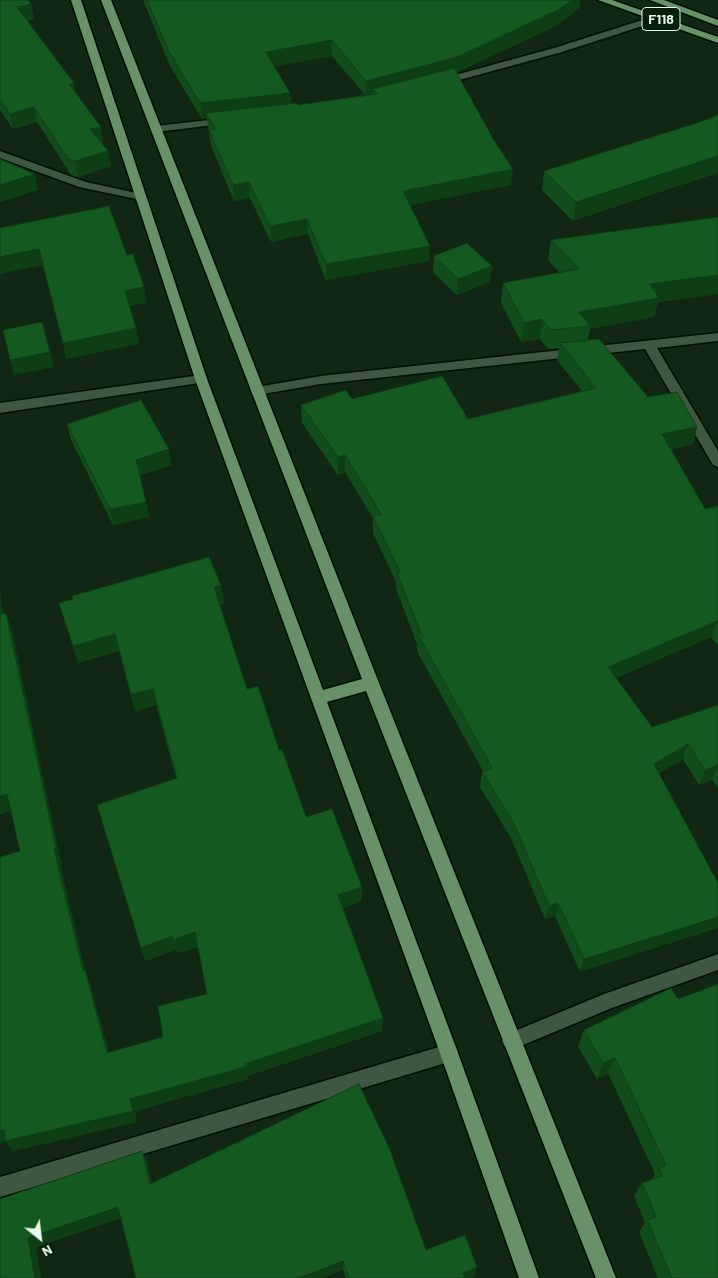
<!DOCTYPE html>
<style>
body{margin:0}
#map{position:relative;width:718px;height:1278px;overflow:hidden;background:#112713;font-family:Barlow,sans-serif}
canvas{display:block}
.north{position:absolute;left:15px;top:1213px;width:50px;height:50px;-webkit-text-stroke:4px #071e09;paint-order:stroke;rotate:151deg;font-size:14px;font-weight:700;line-height:20px;text-align:center;color:#e9f8ea}
.north::after{content:'';display:block;margin:auto;width:18px;height:22px;background:#e9f8ea;clip-path:polygon(50% 0,100% 100%,50% 72%,0 100%)}
</style>
<div id="map">
<canvas width="718" height="1278"></canvas>
<div class="north">N</div>
</div>
<script>
const c = document.querySelector('canvas').getContext('2d');
c.lineJoin = 'round';
const toPath = rows => new Path2D(rows.map(r => 'M' + r).join(''));
function trace(path, color, width, dash) { c.strokeStyle = color; c.lineWidth = width; c.lineCap = dash ? 'butt' : 'round'; c.setLineDash(dash || []); c.stroke(path); }
function paint(path, color) { c.fillStyle = color; c.fill(path, 'evenodd'); }
function drawText(font, color, halo, rows, align = 'center') {
  c.font = font + ' Barlow,sans-serif'; c.lineWidth = 4; c.setLineDash([]); c.textBaseline = 'middle'; c.strokeStyle = halo; c.fillStyle = color; for (const [text, x, y, turn = 0] of rows) {
    c.save(); c.translate(x, y); c.rotate((+turn || 0) * Math.PI / 180); c.textAlign = isNaN(turn) ? turn : align; if (halo) c.strokeText(text, 0, 0); c.fillText(text, 0, 0); c.restore();
  }
}
const minor = toPath([
 [658,15,663,18,661,20,562,52,441,85,436,82,437,80,554,48,658,15],
 [227,118,231,119,232,121,231,123,156,132,151,129,156,126,227,118],
 [0,151,86,182,141,194,147,197,141,200,79,187,0,158,0,151],
 [718,333,718,341,657,348,718,451,718,467,713,465,645,349,321,384,257,395,252,394,251,391,252,388,257,387,321,376,718,333],
 [201,375,206,376,207,379,206,382,0,413,0,403,201,375],
 [718,954,718,970,612,1008,511,1050,505,1047,502,1041,505,1035,604,994,718,954],
 [449,1044,456,1047,458,1053,456,1059,449,1062,0,1197,0,1177,449,1044]
]);
const major = toPath([
 [71,0,81,0,207,379,323,690,362,679,101,0,111,0,379,683,616,1278,596,1278,366,691,327,702,458,1053,539,1278,519,1278,440,1053,195,379,71,0],
 [598,0,612,0,718,37,718,43,598,0],
 [650,0,664,0,718,20,718,26,650,0]
]);
const wall = toPath([
 [0,0,31,4,34,19,27,21,75,92,103,142,102,143,111,166,78,177,71,175,37,122,13,129,0,110],
 [143,0,580,0,579,8,556,26,457,72,511,185,410,205,429,261,326,280,308,234,271,242,250,198,234,201,211,146,209,131,208,128,207,118,202,119,170,66],
 [332,56,365,95,298,105,291,103,290,93,274,66],
 [697,123,573,221,542,190,544,171],
 [718,217,718,294,658,302,654,317,590,329,588,340,648,397,697,427,693,444,671,449,705,509,718,506,718,646,711,637,616,678,652,727,718,705,718,788,712,780,699,785,683,759,659,773,580,972,555,916,545,919,511,838,480,787,482,772,483,771,417,651,417,644,396,589,396,582,373,533,373,518,345,472,338,475,302,423,301,405,352,399,468,419,582,391,557,360,559,348,548,349,540,339,521,342,501,303,503,283,560,273,548,260,551,240],
 [434,256,490,282,457,295,433,272],
 [67,424,171,465,140,475,149,517,113,525,71,440],
 [221,585,224,603,220,604,247,689,279,750,306,817,362,887,362,901,343,908,383,1018,382,1031,247,1076,248,1079,135,1111,137,1122,13,1151,6,1142,20,851,11,810,0,814,0,590,3,614,12,631,61,863,60,864,85,971,90,984,109,1053,163,1037,207,994,198,947,177,953,176,950,145,961,97,805,176,778,156,705,135,711,119,651,78,663,59,603],
 [671,988,718,1278,658,1278,639,1232,645,1223,634,1196,642,1183,652,1179,655,1174,608,1073,597,1079,578,1046,584,1030],
 [142,1151,147,1162,152,1183,426,1250,474,1276,470,1278,346,1278,343,1270,121,1218,36,1247,0,1278]
]);
const shadedWall = toPath([
 [572,0,580,0,579,8,556,26,456,72,373,89,373,94,366,96,366,81],
 [31,4,34,19,20,22,17,7],
 [332,40,332,56,267,68,266,52],
 [74,83,76,98,69,84],
 [290,93,291,108,206,113,207,118,202,119,200,103],
 [34,107,37,122,13,129,10,114],
 [101,127,103,142,93,145,90,129],
 [108,151,111,166,78,177,75,161],
 [718,156,718,173,573,221,576,202],
 [513,169,511,185,403,207,403,191],
 [35,174,38,190,0,202,0,185],
 [249,182,250,198,234,201,233,185],
 [307,219,308,234,271,242,270,226],
 [430,246,429,261,326,280,326,264],
 [39,249,43,265,0,274,0,257],
 [492,266,490,282,457,295,458,279],
 [718,275,718,294,658,302,654,317,590,329,590,326,579,312,650,284],
 [144,287,147,303,127,307,125,291],
 [542,319,540,339,521,342,524,323],
 [136,328,139,344,66,359,63,343],
 [50,352,54,367,14,375,10,360],
 [697,427,693,444,658,451,662,434],
 [169,449,171,465,139,475,136,460],
 [345,455,345,472,338,475,338,457],
 [146,502,149,517,113,525,110,509],
 [221,585,224,603,217,605,214,587],
 [0,590,5,632,0,618],
 [6,613,12,631,61,863,60,864,85,971,90,984,112,1066,107,1053,83,971,54,849],
 [717,621,711,637,604,683,608,667],
 [115,634,119,651,78,663,73,646],
 [153,689,156,705,135,711,131,694],
 [688,744,683,759,649,779,654,764],
 [718,765,712,780,699,785,705,770],
 [7,794,13,810,0,814,0,796],
 [362,887,362,901,338,909,338,895],
 [558,903,555,916,545,919,549,906],
 [718,917,718,928,580,972,584,959],
 [195,932,198,946,177,953,173,940],
 [172,936,176,950,145,961,141,948],
 [383,1018,382,1031,247,1076,248,1079,135,1111,137,1122,13,1151,6,1142,0,1144,0,1131,130,1099,245,1064],
 [615,1058,608,1073,597,1079,603,1063],
 [142,1151,147,1162,155,1195,150,1184],
 [118,1207,123,1217,36,1247,41,1278,35,1278,28,1238],
 [343,1261,343,1270,323,1278,299,1278],
 [477,1267,474,1276,470,1278,461,1278,463,1273]
]);
const building = toPath([
 [0,0,28,0,31,4,17,7,74,83,69,84,101,127,90,129,108,151,75,161,68,159,34,107,10,114,0,100,0,0],
 [147,0,572,0,558,10,457,57,366,81,332,40,266,52,290,93,200,103,168,50,147,0],
 [454,68,495,142,513,169,403,191,430,246,326,264,307,219,270,226,249,182,233,185,209,130,216,129,206,113,297,103,298,105,377,94,373,89,454,68],
 [718,115,718,156,576,202,544,171,697,123,718,115],
 [0,159,35,174,0,185,0,159],
 [109,206,127,255,133,254,144,287,125,291,136,328,63,343,39,249,0,257,0,228,109,206],
 [718,217,718,275,650,284,659,298,579,312,590,326,551,330,542,319,524,323,503,283,579,269,551,240,718,217],
 [467,243,492,266,458,279,434,256,467,243],
 [42,322,50,352,10,360,3,330,42,322],
 [599,339,648,397,677,392,697,427,662,434,705,509,718,506,718,623,717,621,608,667,652,727,718,705,718,765,705,770,688,744,654,764,718,883,718,917,584,959,558,903,549,906,514,824,482,772,492,768,418,635,421,634,397,573,400,572,373,516,381,514,345,455,338,457,301,405,346,390,352,399,442,376,468,419,596,388,560,343,599,339],
 [141,400,169,449,136,460,146,502,110,509,67,424,141,400],
 [209,557,221,585,214,587,247,689,258,686,279,750,282,749,306,817,332,809,362,887,338,895,383,1018,245,1064,245,1067,130,1099,133,1111,5,1141,5,1130,0,1131,0,857,20,851,7,794,0,796,0,615,6,613,56,848,54,849,83,971,85,970,107,1053,163,1037,158,1006,207,994,195,932,173,940,172,936,141,948,97,805,177,778,153,689,131,694,115,634,73,646,59,603,73,599,72,596,209,557],
 [718,984,718,1278,672,1278,647,1220,656,1217,642,1183,662,1176,659,1168,666,1165,615,1058,603,1063,584,1030,671,988,678,999,718,984],
 [359,1084,390,1150,426,1250,465,1235,477,1267,463,1273,465,1278,349,1278,343,1261,299,1278,136,1278,118,1207,28,1238,35,1278,0,1278,0,1199,142,1151,150,1184,359,1084]
]);
const shields = [
 [661,19,38]
];
const shieldNames = [
 ["F118",661,19]
];
trace(minor, '#001001', 3);
trace(major, '#001001', 3);
paint(minor, '#3f5740');
paint(major, '#68916a');
paint(wall, '#114d1c');
paint(shadedWall, '#0e3e16');
paint(building, '#145920');
trace(building, '#0e3e16', 1);
for (const [x, y, w] of shields) { const box = new Path2D(); box.roundRect(x - w / 2, y - 11.5, w, 23, 4); c.fillStyle = '#071e09'; c.fill(box); trace(box, '#e9f8ea', 1); }
drawText('bold 14px', '#e9f8ea', null, shieldNames);
</script>
